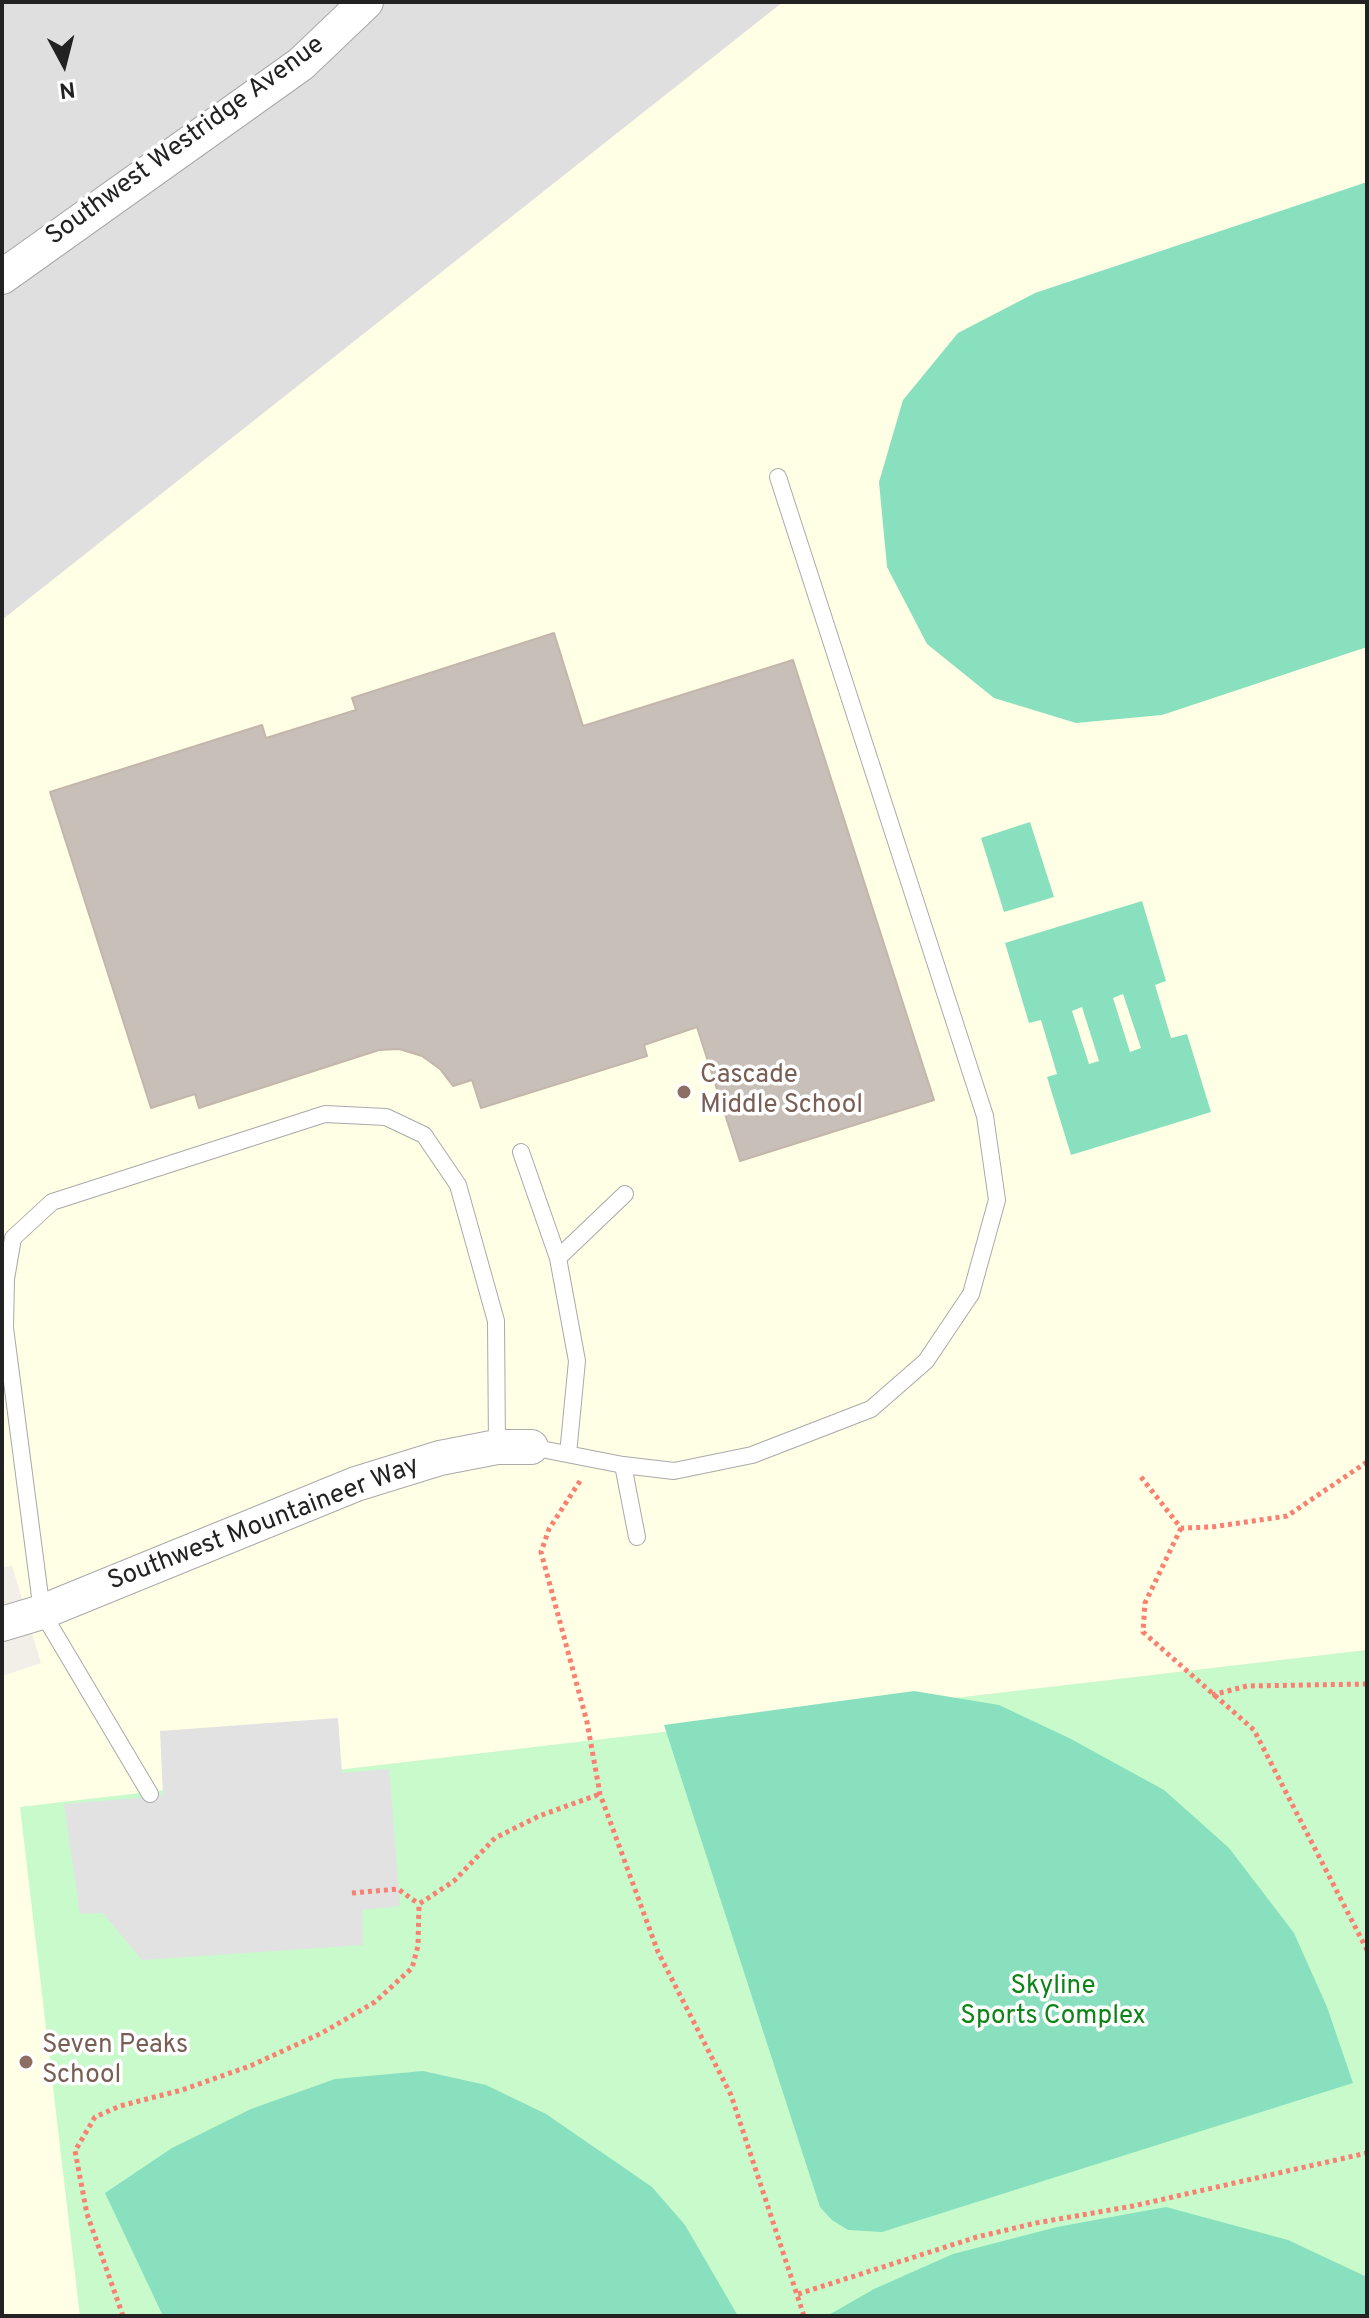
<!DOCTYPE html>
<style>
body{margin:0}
#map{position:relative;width:1369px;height:2318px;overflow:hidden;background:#f2efe9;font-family:Overpass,sans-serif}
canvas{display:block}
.frame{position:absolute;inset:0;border:4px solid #222;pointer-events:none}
.north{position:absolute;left:24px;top:24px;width:80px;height:80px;-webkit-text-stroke:6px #fff;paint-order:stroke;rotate:173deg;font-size:22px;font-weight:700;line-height:32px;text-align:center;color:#222}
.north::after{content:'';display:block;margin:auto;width:28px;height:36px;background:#222;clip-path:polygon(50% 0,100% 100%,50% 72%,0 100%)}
</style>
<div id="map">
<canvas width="1369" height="2318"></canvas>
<div class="frame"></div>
<div class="north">N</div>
</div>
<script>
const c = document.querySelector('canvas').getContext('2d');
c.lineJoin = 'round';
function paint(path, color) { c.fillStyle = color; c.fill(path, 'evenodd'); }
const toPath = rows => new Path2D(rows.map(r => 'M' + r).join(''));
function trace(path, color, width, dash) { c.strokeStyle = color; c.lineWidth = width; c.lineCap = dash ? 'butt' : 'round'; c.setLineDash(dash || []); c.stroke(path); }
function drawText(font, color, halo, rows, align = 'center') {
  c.font = font + ' Overpass,sans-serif'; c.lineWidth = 7; c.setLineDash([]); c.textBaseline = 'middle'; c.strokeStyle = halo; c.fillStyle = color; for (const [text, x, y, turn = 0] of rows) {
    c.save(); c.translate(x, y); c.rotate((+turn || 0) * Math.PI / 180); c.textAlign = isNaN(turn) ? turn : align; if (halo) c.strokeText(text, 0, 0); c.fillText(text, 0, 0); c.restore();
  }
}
const residential = toPath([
 [2,2,783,2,2,620]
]);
const education = toPath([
 [783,2,1367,2,1367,1650,21,1807,80,2316,2,2316,2,1676,41,1663,12,1565,2,1568,2,620]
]);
const park = toPath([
 [1367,1650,1367,2316,80,2316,20,1807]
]);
const pitch = toPath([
 [1367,182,1367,647,1162,715,1076,723,994,698,927,644,887,567,879,482,903,400,958,333,1035,293],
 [1030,822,1054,897,1004,912,981,838],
 [1142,901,1166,981,1155,985,1171,1038,1187,1034,1211,1112,1071,1155,1047,1077,1057,1074,1041,1020,1029,1023,1005,943],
 [1123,994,1141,1048,1130,1052,1113,998],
 [1082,1007,1099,1061,1089,1064,1072,1011],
 [914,1691,999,1705,1071,1739,1164,1790,1229,1848,1294,1933,1327,2007,1353,2083,882,2232,848,2230,832,2220,820,2207,664,1725],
 [423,2071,486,2085,546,2114,652,2187,685,2225,738,2316,163,2316,105,2193,172,2148,251,2109,335,2079],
 [1166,2207,1288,2240,1367,2277,1367,2316,827,2316,874,2289,953,2254,1057,2227]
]);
const parking = toPath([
 [338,1718,342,1773,389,1769,400,1906,362,1910,363,1945,142,1960,103,1913,80,1914,64,1804,163,1796,160,1731]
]);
const building = toPath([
 [554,633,583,726,793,660,934,1100,740,1161,697,1027,644,1045,647,1056,481,1108,472,1080,453,1086,440,1069,422,1056,399,1049,379,1050,199,1108,195,1094,151,1108,50,792,262,725,266,738,356,710,352,698,554,633]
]);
const path = toPath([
 [1141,1477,1181,1528,1212,1527,1287,1516,1367,1462],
 [580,1481,549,1529,541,1552,587,1722,600,1794,658,1952,731,2095,804,2316],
 [1181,1528,1145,1603,1143,1632,1254,1730,1367,1950],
 [1212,1695,1247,1686,1367,1684],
 [352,1893,398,1889,419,1904],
 [798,2294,977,2237,1036,2223,1133,2206,1367,2153],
 [123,2316,87,2214,75,2151,95,2117,120,2106,182,2090,250,2066,322,2033,375,2002,412,1968,418,1946,419,1904,454,1881,495,1838,539,1816,600,1794]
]);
const service = toPath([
 [521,1152,558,1258,577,1361,568,1454],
 [558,1258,625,1194],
 [531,1447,623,1465,674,1471,752,1455,871,1409,926,1361,971,1294,997,1200,985,1116,778,477],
 [623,1465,637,1537],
 [150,1794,42,1612,5,1328,6,1279,13,1238,52,1202,325,1114,386,1117,424,1135,458,1185,496,1321,497,1447]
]);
const minor = toPath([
 [2,277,301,64,366,2],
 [2,1624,42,1612,356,1484,440,1458,497,1447,531,1447]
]);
const markers = [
 [684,1092,8,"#8d6e63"],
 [26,2062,8,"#8d6e63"]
];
const streetNames = [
 ["Southwest Westridge Avenue",186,142,-36],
 ["Southwest Mountaineer Way",264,1525,-21]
];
const educationNames = [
 ["Cascade",700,1077],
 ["Middle School",700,1107],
 ["Seven Peaks",42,2047],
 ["School",42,2077]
];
const parkNames = [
 ["Skyline",1053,1988],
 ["Sports Complex",1053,2018]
];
paint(residential, '#e0dfdf');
paint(education, '#ffffe5');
paint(park, '#c8facc');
paint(pitch, '#88e0be');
paint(parking, '#e2e2e2');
paint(building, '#c7bfb8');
trace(building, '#c4b6ab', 2);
trace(service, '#a9a9a9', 18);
trace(minor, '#a9a9a9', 36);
trace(path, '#fa8072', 5, [4, 4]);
trace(service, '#fff', 16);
trace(minor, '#fff', 34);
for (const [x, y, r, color] of markers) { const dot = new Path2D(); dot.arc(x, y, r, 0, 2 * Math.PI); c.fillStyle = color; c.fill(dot); trace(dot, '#fff', 3); }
drawText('26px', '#222', '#fff', streetNames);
drawText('26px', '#785e54', '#fff', educationNames, 'left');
drawText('26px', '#0c8416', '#fff', parkNames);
</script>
